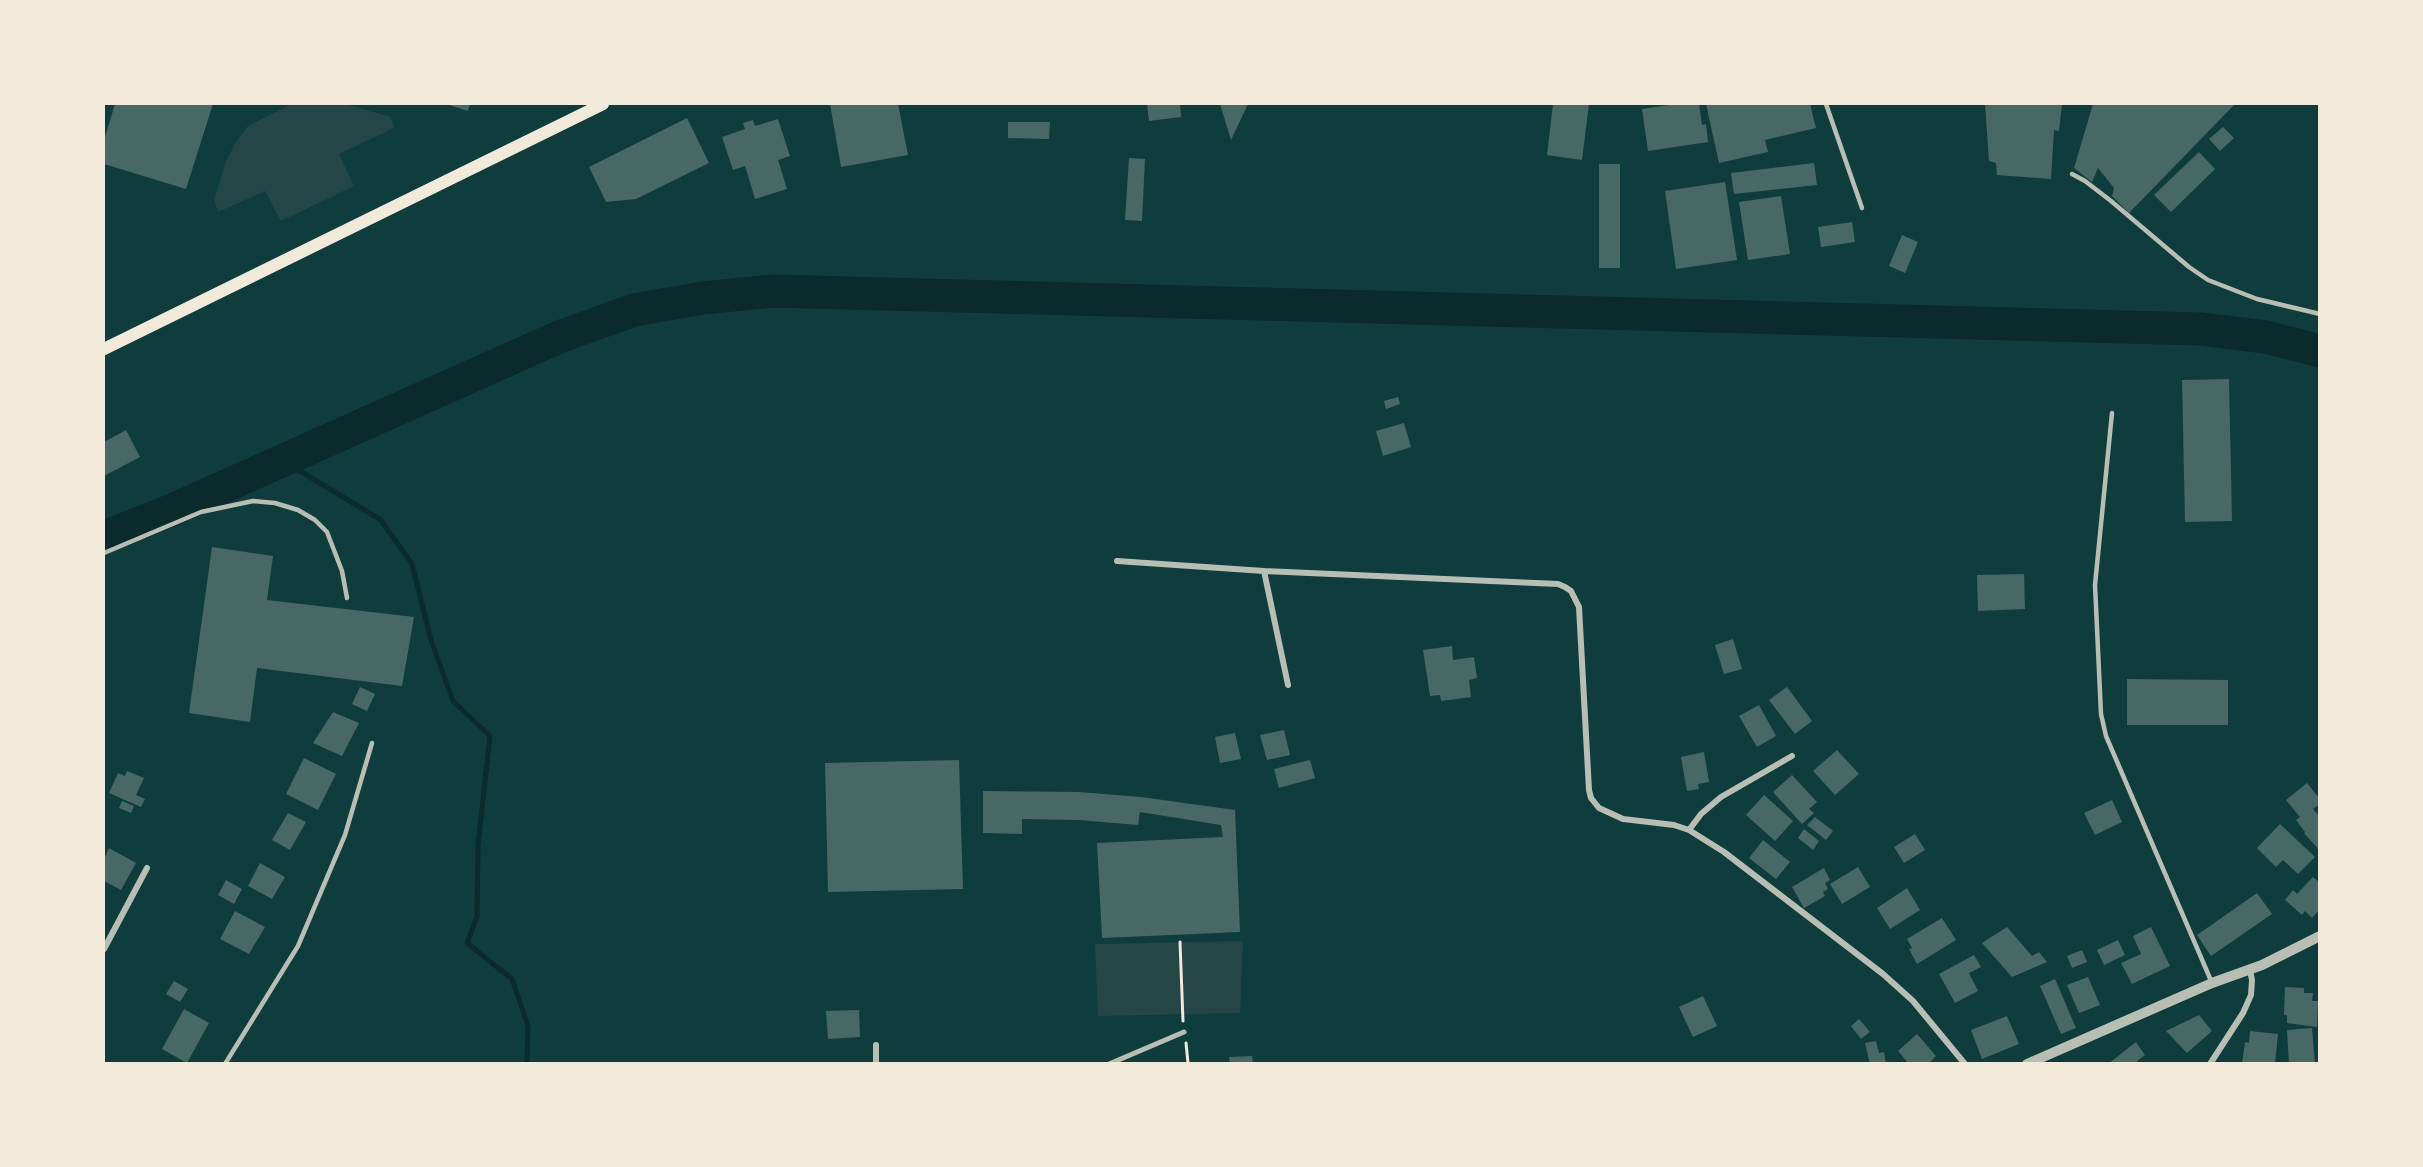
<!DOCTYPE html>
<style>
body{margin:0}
#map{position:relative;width:2423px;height:1167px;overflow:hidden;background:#0f3d3e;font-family:"Open Sans",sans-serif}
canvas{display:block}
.frame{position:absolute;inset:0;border:105px solid #f1e9da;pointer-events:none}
</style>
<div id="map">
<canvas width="2423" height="1167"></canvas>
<div class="frame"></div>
</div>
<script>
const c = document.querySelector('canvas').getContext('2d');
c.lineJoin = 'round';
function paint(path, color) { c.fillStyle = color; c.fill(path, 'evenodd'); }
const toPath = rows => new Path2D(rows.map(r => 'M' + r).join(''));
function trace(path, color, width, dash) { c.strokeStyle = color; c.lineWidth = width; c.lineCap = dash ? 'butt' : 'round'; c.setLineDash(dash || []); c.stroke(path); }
const green = toPath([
 [291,104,342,104,356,107,391,117,394,128,339,154,354,186,281,221,265,191,218,212,214,199,227,159,236,142,248,126],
 [1243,941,1240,1013,1098,1016,1095,944]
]);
const stream = toPath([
 [282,460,381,520,412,564,431,640,453,701,490,736,478,845,477,917,467,943,512,979,528,1026,527,1064]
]);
const river = toPath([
 [104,537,172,510,559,337,634,310,703,298,773,291,2200,329,2266,337,2320,351]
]);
const building = toPath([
 [115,104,213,104,186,189,104,164,104,140],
 [446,104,470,104,468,111],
 [830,104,898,104,908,155,841,167],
 [1147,104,1180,104,1181,117,1149,121],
 [1220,104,1248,104,1231,140],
 [1553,104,1589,104,1582,160,1547,155],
 [1676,104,1699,104,1702,125,1706,124,1708,142,1648,151,1642,109],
 [1706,104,1810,104,1816,128,1765,140,1768,152,1719,163],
 [1985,104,2062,104,2059,131,2054,130,2051,179,1997,175,1996,163,1989,161],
 [2093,104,2235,104,2129,213,2112,196,2114,188,2098,168,2092,182,2074,168],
 [687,118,709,163,636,199,606,202,589,167],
 [778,119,790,156,778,160,787,189,755,199,745,166,733,170,722,137,745,129,743,123,753,120,755,126],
 [1008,122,1050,122,1049,139,1008,138],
 [2223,127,2234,138,2220,151,2209,139],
 [2199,152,2215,169,2171,212,2154,195],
 [1129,158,1145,159,1142,221,1125,220],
 [1814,163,1817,185,1734,194,1731,173],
 [1599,164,1620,164,1620,268,1599,268],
 [1725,182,1737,260,1676,269,1665,191],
 [1781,196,1790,254,1748,260,1739,202],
 [1852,222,1855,242,1821,247,1818,227],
 [1902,235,1918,242,1905,273,1889,266],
 [2229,379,2232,521,2185,522,2182,380],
 [1398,397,1400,404,1386,409,1384,401],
 [1404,423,1411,447,1383,456,1376,431],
 [126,430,140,457,104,476,104,442],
 [212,547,273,556,267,600,414,617,402,686,257,668,250,722,189,713],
 [2024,574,2025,609,1978,611,1977,575],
 [1733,639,1742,669,1724,674,1715,645],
 [1452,646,1453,660,1474,657,1477,678,1469,680,1471,697,1441,701,1440,695,1430,696,1423,650],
 [2127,679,2228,680,2228,725,2127,725],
 [360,687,375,694,367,711,352,704],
 [1787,687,1812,721,1795,734,1769,700],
 [1759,705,1776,736,1757,747,1739,716],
 [333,712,359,723,342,756,313,743],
 [1284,730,1290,755,1267,760,1260,735],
 [1235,733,1241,759,1220,763,1215,737],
 [1837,750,1859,774,1835,795,1813,771],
 [1704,752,1709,782,1698,784,1699,789,1687,791,1681,757],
 [304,758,336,774,318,810,286,794],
 [959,760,963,889,828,892,825,763],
 [1310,760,1315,778,1279,788,1274,769],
 [127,771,144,778,136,795,145,799,141,807,109,793,118,773,125,776],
 [1792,775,1817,802,1809,809,1814,813,1802,824,1773,792],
 [2307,783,2320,799,2320,804,2313,809,2320,817,2320,851,2304,833,2305,832,2296,820,2300,817,2286,800],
 [983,791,1078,792,1141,797,1235,810,1240,932,1102,938,1097,843,1223,837,1221,825,1140,812,1138,825,1078,820,1022,819,1022,834,983,833],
 [1764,795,1793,821,1775,841,1746,815],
 [2112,800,2122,822,2095,835,2084,813],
 [122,801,134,806,131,813,119,808],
 [288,813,306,822,290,850,272,840],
 [1815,817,1833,831,1826,840,1807,825],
 [2280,824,2315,857,2298,874,2283,860,2276,867,2257,848],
 [1804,829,1819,841,1813,850,1798,838],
 [1915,834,1925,850,1904,863,1894,847],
 [1763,840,1790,862,1776,879,1749,858],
 [109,848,136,863,121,890,104,881,104,859],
 [260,863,285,877,272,899,248,886],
 [1858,867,1870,887,1842,904,1830,884],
 [1824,868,1830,880,1825,883,1828,889,1823,892,1825,896,1804,908,1792,887],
 [2313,877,2320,883,2320,909,2312,918,2305,911,2302,915,2285,900,2293,890,2297,894],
 [226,880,242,889,234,904,218,895],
 [1907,888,1920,910,1890,929,1877,908],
 [2257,893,2272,914,2211,956,2197,935],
 [235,911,265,927,249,954,220,939],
 [1942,918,1956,940,1917,964,1909,949,1912,948,1907,939],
 [2007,927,2032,956,2039,952,2047,962,2012,977,1982,943],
 [2151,927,2170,966,2132,984,2121,963,2141,954,2133,936],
 [2118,940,2125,955,2104,965,2097,950],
 [2082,950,2087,962,2072,968,2067,956],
 [1974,955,1981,967,1969,973,1978,991,1955,1003,1939,974],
 [2088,977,2100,1005,2079,1013,2067,985],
 [2055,979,2076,1028,2061,1034,2040,986],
 [174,981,188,989,180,1002,166,994],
 [2285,987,2304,988,2304,993,2313,993,2312,1001,2318,1001,2317,1027,2287,1023,2287,1015,2284,1015],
 [1703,996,1717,1026,1693,1037,1679,1007],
 [184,1009,209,1023,187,1063,162,1049],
 [859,1010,860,1037,828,1039,826,1011],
 [2199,1015,2212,1031,2187,1053,2166,1031],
 [2007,1016,2019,1044,1982,1059,1971,1030],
 [1859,1019,1870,1032,1861,1039,1851,1026],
 [2312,1028,2315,1064,2289,1064,2287,1030],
 [2250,1031,2278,1034,2275,1064,2242,1064,2245,1042,2249,1043],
 [1917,1034,1936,1056,1928,1064,1909,1064,1898,1051],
 [1876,1041,1879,1053,1884,1052,1886,1064,1870,1064,1865,1043],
 [2136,1042,2145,1055,2137,1061,2140,1064,2108,1064],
 [1252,1056,1253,1064,1230,1064,1229,1057]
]);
const path = toPath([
 [1180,942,1183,1021],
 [1186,1043,1188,1063]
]);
const service = toPath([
 [1826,104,1862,208],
 [2072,174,2085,181,2111,201,2189,267,2208,280,2257,299,2320,314],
 [2112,413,2095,585,2101,714,2106,736,2212,983],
 [104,553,201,512,253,501,275,503,298,510,315,520,327,532,342,571,347,598],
 [225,1064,298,946,345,835,372,743]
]);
const pedestrian = toPath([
 [1109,1064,1184,1032]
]);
const minor = toPath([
 [1117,561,1264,571,1558,584,1565,587,1571,591,1579,607,1589,790,1591,798,1599,808,1623,819,1674,825,1689,830,1724,852,1883,974,1913,1001,1965,1064],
 [1264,571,1288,685],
 [1689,830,1701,814,1721,797,1792,756],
 [104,949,147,868],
 [876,1045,876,1064],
 [2210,1064,2243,1013,2251,995,2252,980,2250,970]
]);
const tertiary = toPath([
 [2027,1064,2212,983,2262,965,2320,936]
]);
const secondary = toPath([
 [104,349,603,104]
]);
paint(green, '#244646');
trace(stream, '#0a2a2b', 5);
trace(river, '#0a2a2b', 33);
paint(building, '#486865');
trace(path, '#f1e9da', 3);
trace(service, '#b8beb3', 4.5);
trace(pedestrian, '#b8beb3', 5);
trace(minor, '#b8beb3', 6);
trace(tertiary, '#b8beb3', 10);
trace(secondary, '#f1e9da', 12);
</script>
